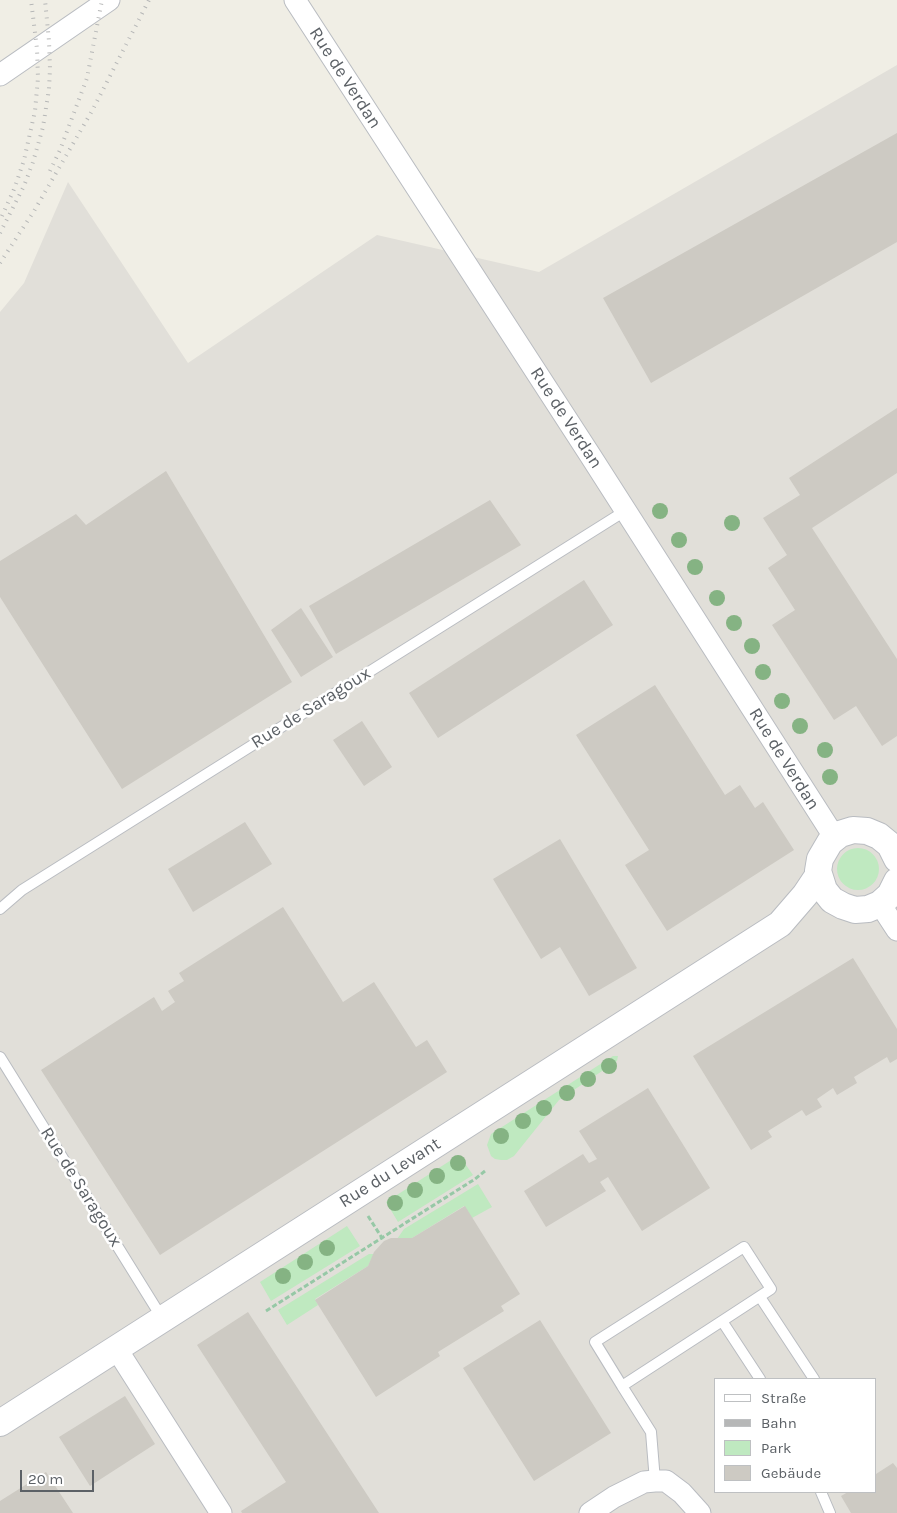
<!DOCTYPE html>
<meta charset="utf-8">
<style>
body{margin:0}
#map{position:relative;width:897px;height:1513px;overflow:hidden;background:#f0eee5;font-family:Karla,sans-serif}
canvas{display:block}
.legend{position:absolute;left:714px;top:1378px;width:162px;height:115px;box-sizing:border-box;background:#fff;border:1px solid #bec0c2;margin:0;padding:6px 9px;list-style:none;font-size:15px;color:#5c6166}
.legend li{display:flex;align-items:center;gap:10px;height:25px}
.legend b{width:25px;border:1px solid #bec0c2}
.scale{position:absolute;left:20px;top:1470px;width:74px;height:22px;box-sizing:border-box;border:2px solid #5c6166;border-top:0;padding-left:6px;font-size:15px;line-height:18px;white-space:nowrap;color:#5c6166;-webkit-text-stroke:4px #fff;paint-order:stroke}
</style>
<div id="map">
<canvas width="897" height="1513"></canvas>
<ul class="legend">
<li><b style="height:6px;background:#fff"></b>Straße</li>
<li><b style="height:6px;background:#b6b7b7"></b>Bahn</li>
<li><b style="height:14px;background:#bfe9c0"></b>Park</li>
<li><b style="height:14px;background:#cdcac3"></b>Gebäude</li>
</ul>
<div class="scale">20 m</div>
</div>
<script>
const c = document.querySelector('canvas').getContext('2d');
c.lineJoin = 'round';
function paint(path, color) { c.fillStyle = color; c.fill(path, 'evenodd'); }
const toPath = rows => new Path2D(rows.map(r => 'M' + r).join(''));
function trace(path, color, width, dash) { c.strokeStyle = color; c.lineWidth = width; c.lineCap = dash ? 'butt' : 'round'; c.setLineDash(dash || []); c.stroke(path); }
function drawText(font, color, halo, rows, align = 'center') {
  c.font = font + ' Karla,sans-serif'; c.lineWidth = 5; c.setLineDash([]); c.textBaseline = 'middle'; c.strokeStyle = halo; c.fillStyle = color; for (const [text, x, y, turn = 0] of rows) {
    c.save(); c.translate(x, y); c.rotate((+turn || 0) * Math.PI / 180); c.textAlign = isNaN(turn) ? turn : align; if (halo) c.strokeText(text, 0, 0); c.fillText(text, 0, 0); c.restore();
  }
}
const industrial = toPath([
 [897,65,897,1513,0,1513,0,312,24,283,68,182,188,363,377,235,539,272],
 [716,1379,876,1379,876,1492,716,1492]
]);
const green = toPath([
 '837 869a21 21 0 1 1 42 0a21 21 0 1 1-42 0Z',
 [613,1056,618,1056,617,1061,559,1100,514,1156,507,1160,501,1160,495,1159,491,1156,487,1145,491,1134],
 [459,1155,473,1175,398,1222,386,1202],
 [478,1184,492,1207,472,1218,464,1206,412,1238,397,1239,404,1229],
 [347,1226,360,1246,271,1301,260,1282],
 [369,1254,374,1254,368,1266,315,1299,318,1305,287,1325,278,1310]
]);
const building = toPath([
 [897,133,897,242,651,383,603,298],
 [897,408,897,473,812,528,897,659,897,736,882,746,856,706,834,720,772,625,795,610,768,568,787,555,763,518,800,495,789,478],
 [166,471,292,682,122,789,0,597,0,561,76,514,86,525],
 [490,500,521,545,336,654,309,606],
 [584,580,613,625,438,738,409,693],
 [301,608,333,657,301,677,271,630],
 [655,685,725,795,740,785,755,808,763,802,794,850,667,931,625,865,649,850,576,735],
 [362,721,392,767,364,786,333,740],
 [245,822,272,864,193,912,168,869],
 [560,839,637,968,589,996,560,947,541,959,493,879],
 [283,907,343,1002,374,982,416,1047,427,1040,447,1072,160,1255,41,1070,154,997,162,1011,175,1002,168,991,184,981,179,973],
 [853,958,897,1029,897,1059,890,1063,887,1057,854,1077,857,1083,837,1095,833,1088,817,1099,822,1107,806,1116,802,1110,768,1131,772,1137,751,1150,693,1056],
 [648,1088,710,1188,642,1231,608,1177,600,1182,606,1191,546,1227,524,1191,583,1154,589,1163,597,1159,579,1131],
 [465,1206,520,1294,501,1306,504,1311,438,1352,440,1356,376,1397,315,1300,368,1266,374,1252,384,1241,391,1238,412,1238],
 [248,1312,379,1513,242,1513,241,1511,286,1482,197,1345],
 [540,1320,611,1433,534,1481,463,1368],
 [125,1396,155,1444,90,1486,59,1437],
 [893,1463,897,1468,897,1513,851,1513,841,1496,848,1492,876,1492,876,1474],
 [46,1472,73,1513,0,1513,0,1501]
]);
const path = toPath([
 [368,1216,384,1241],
 [266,1311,475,1179,485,1171]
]);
const service = toPath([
 [0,909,22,890,625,511],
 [0,1057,162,1318],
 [760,1297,814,1379],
 [622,1386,595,1342,744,1247,771,1289,722,1321],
 [655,1481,651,1432,622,1386,722,1321,760,1379],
 [821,1492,830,1513]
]);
const minor = toPath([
 [295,0,590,455,835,838],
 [0,75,109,0],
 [880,904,897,930],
 [116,1348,221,1513],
 [590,1513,614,1497,644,1482,655,1481,666,1481,682,1493,700,1513]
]);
const tertiary = toPath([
 [897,859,890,845,879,836,867,831,853,830,840,834,830,842,820,859,818,871,824,890,832,900,843,906,855,910,868,909,880,904,890,895,897,881],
 [0,1423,780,924,805,895,819,874]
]);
const rail = toPath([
 [50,171,60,150,87,78,102,0],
 [2,216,15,187,24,160,35,111,38,78,37,49,31,0],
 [0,233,24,186,33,162,43,127,49,89,50,69,49,41,45,0],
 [0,263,34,211,92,111,149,0]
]);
const trees = [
 [660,511],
 [732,523],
 [679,540],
 [695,567],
 [717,598],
 [734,623],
 [752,646],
 [763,672],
 [782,701],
 [800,726],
 [825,750],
 [830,777],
 [609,1066],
 [588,1079],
 [567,1093],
 [544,1108],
 [523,1121],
 [501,1136],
 [458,1163],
 [437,1176],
 [415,1190],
 [395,1203],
 [327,1248],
 [305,1262],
 [283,1276]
];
const streetNames = [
 ["Rue de Verdan",345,78,57],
 ["Rue de Verdan",566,418,57],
 ["Rue de Saragoux",311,708,-32],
 ["Rue de Verdan",784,759,58],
 ["Rue du Levant",390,1173,-32],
 ["Rue de Saragoux",81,1187,58]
];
paint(industrial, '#e1dfd9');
paint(green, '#bfe9c0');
paint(building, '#cdcac3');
trace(service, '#b9bcc1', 12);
trace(minor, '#b9bcc1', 23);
trace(tertiary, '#b9bcc1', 28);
trace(path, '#96c8a6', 3, [5, 2.5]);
trace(service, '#fff', 10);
trace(minor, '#fff', 21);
trace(tertiary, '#fff', 26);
trace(rail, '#b6b7b7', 4, [1, 6]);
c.fillStyle = '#85b383';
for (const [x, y] of trees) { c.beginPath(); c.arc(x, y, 8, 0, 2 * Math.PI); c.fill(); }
drawText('18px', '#5c6166', '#fff', streetNames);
</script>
